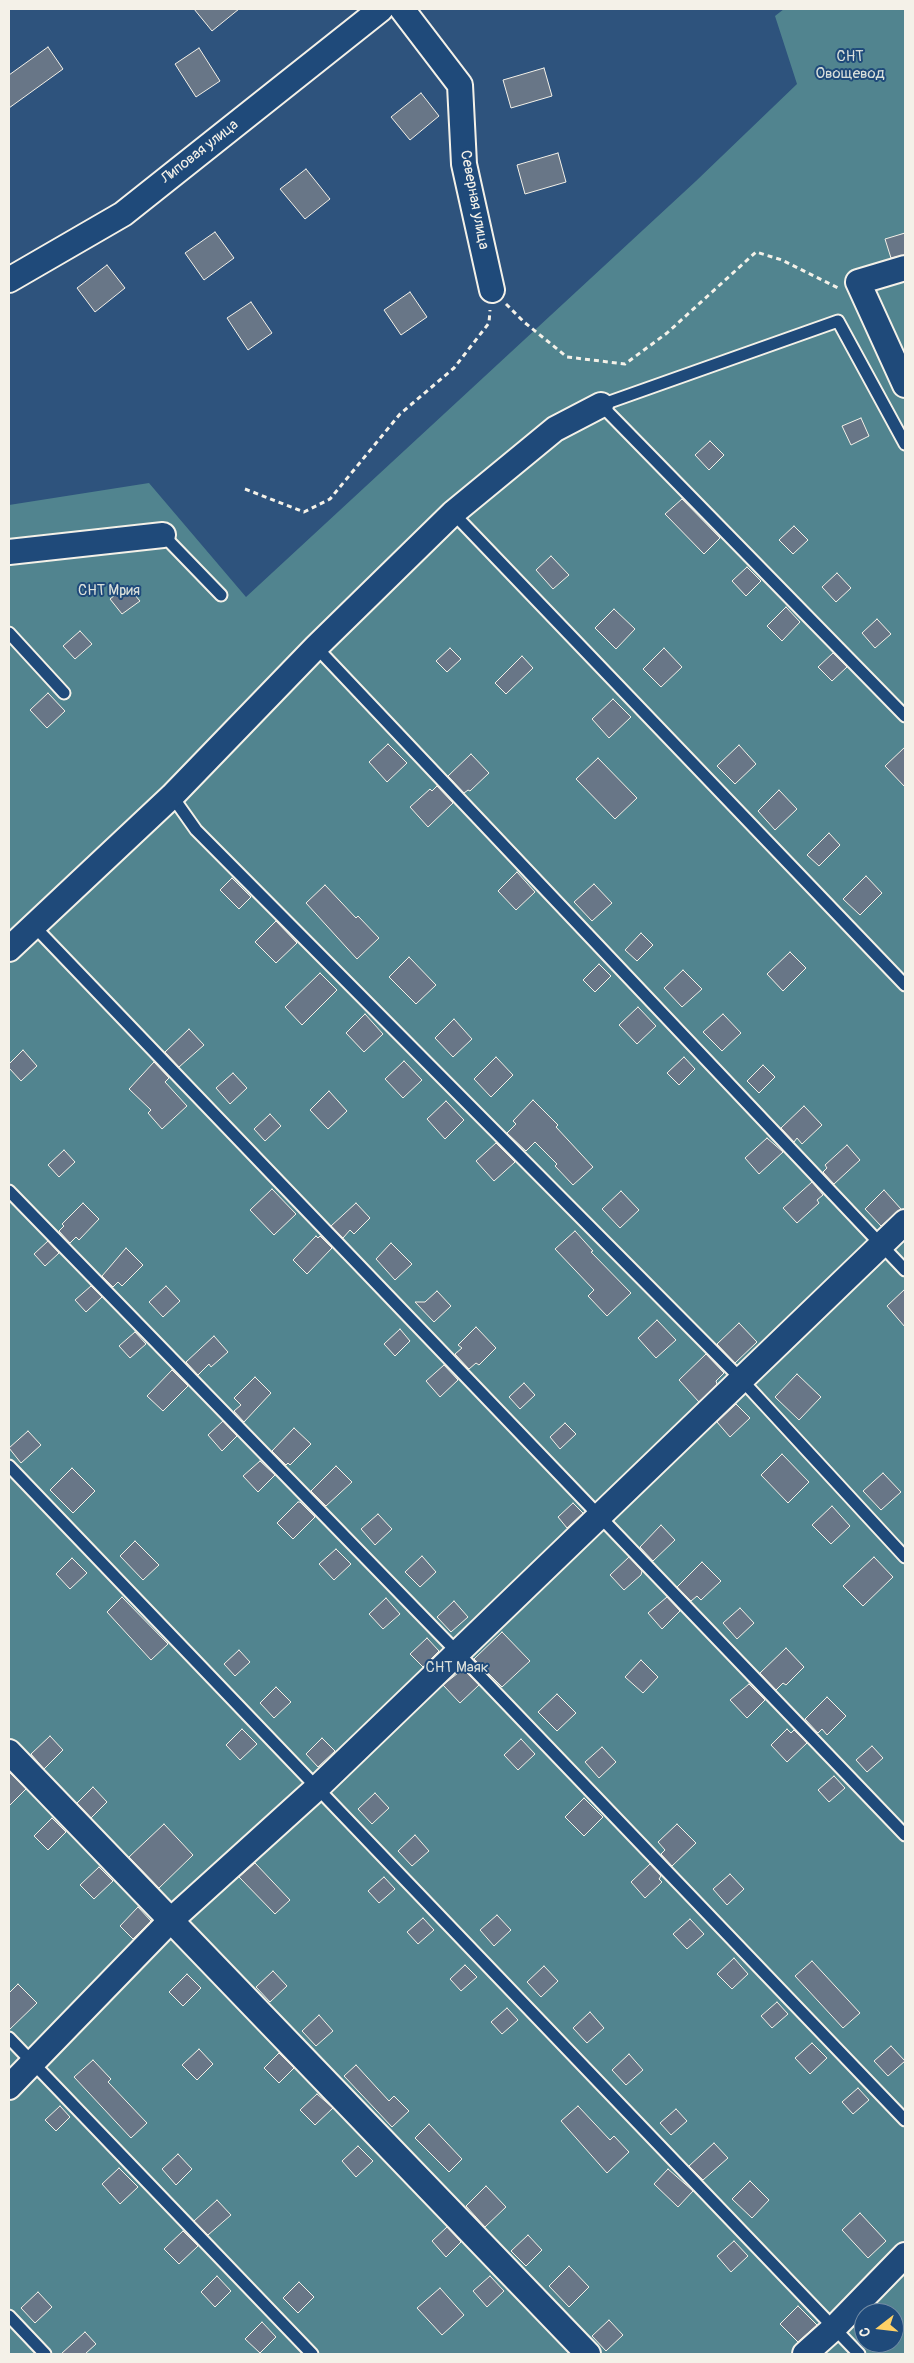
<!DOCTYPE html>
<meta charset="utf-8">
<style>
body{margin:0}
#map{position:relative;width:914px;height:2363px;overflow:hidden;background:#2e537d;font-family:Pangolin,sans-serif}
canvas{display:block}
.frame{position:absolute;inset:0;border:10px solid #f4f1e8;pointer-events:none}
.north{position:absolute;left:854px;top:2303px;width:50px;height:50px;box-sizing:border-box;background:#1f4a7a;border:1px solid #748da6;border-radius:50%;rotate:254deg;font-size:14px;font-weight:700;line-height:20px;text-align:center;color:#f4f1e8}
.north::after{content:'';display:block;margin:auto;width:18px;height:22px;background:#ffd166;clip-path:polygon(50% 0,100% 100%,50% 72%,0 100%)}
</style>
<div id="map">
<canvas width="914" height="2363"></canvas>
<div class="frame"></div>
<div class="north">С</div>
</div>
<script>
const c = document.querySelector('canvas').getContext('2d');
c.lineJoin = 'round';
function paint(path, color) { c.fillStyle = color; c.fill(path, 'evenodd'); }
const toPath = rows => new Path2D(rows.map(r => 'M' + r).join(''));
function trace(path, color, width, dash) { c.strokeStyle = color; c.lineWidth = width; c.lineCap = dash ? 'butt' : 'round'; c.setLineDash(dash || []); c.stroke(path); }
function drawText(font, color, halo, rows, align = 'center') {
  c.font = font + ' Pangolin,sans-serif'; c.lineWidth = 4; c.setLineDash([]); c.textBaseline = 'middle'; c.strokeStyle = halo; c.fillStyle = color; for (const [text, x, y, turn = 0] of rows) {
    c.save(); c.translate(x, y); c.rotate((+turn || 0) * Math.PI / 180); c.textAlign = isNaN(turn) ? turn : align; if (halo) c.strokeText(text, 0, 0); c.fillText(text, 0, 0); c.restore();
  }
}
const green = toPath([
 [784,9,905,9,905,2354,9,2354,9,505,149,483,246,597,696,181,797,84,775,16],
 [864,2313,894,2313,894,2343,864,2343]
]);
const building = toPath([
 [194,9,239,9,212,31,194,9],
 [48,47,63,69,9,108,9,75,48,47],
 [199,48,220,81,196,97,175,64,199,48],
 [544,68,552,96,511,108,503,80,544,68],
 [421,93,439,116,410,140,391,117,421,93],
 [558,153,566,182,525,194,517,165,558,153],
 [306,169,330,199,305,219,280,189,306,169],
 [215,232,234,258,204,280,185,253,215,232],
 [905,233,905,255,891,258,885,239,905,233],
 [107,265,125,288,95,312,77,288,107,265],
 [410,292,427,317,401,335,384,310,410,292],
 [251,302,272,333,248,350,227,318,251,302],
 [861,418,869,436,851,445,842,426,861,418],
 [710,441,724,455,709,470,695,455,710,441],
 [682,499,720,538,704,554,665,514,682,499],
 [794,526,808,540,793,554,779,540,794,526],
 [551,556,569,575,553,589,536,570,551,556],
 [747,567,761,581,746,596,732,581,747,567],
 [837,573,851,588,836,602,822,587,837,573],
 [127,586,140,601,122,614,110,599,127,586],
 [786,607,800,622,782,641,767,626,786,607],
 [614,609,635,629,616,649,595,628,614,609],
 [877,619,891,634,875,648,862,633,877,619],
 [80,631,92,644,75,659,63,646,80,631],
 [450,648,461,659,447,672,436,661,450,648],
 [664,648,682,667,661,687,643,669,664,648],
 [833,653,847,667,832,681,818,667,833,653],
 [522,656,533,668,506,694,495,683,522,656],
 [48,693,65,711,47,728,30,710,48,693],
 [613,699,631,717,609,738,592,719,613,699],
 [388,744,407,763,387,782,369,762,388,744],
 [739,745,756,764,735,784,717,766,739,745],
 [905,747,905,787,885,766,905,747],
 [471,754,489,773,470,791,468,790,464,793,448,776,471,754],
 [598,758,637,798,615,819,576,779,598,758],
 [437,786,453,803,428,827,410,807,430,789,432,791,437,786],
 [779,790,797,809,775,830,758,811,779,790],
 [829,833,840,845,819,866,807,855,829,833],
 [517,872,535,892,516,910,498,891,517,872],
 [866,876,882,893,860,915,843,899,866,876],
 [232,878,251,897,239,909,220,890,232,878],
 [594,884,612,903,592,921,574,902,594,884],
 [325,885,356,918,358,916,379,938,357,959,306,903,325,885],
 [276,921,297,943,276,963,255,942,276,921],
 [641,933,653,945,637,961,625,950,641,933],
 [790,952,806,968,783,991,767,974,790,952],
 [409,957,436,985,416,1004,389,977,409,957],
 [599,964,611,976,595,992,583,980,599,964],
 [683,970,702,989,682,1007,664,988,683,970],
 [320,973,337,990,302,1025,285,1007,320,973],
 [638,1007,656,1026,637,1044,619,1025,638,1007],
 [365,1014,383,1034,364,1052,346,1033,365,1014],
 [723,1014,741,1033,722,1051,703,1032,723,1014],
 [454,1019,472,1039,453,1057,435,1038,454,1019],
 [189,1029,204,1045,179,1067,165,1052,189,1029],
 [23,1050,37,1066,21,1081,9,1068,9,1064,23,1050],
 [496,1057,513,1075,491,1097,474,1079,496,1057],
 [684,1057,695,1069,679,1085,667,1073,684,1057],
 [404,1061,422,1080,403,1098,385,1079,404,1061],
 [154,1062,169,1078,165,1082,187,1106,162,1129,148,1113,151,1110,129,1089,154,1062],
 [763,1065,775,1077,759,1093,747,1081,763,1065],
 [233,1073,247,1088,230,1104,216,1088,233,1073],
 [329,1091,347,1111,328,1129,310,1110,329,1091],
 [533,1100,558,1125,556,1127,593,1167,573,1185,555,1166,557,1164,535,1142,526,1151,507,1133,516,1124,513,1121,533,1100],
 [446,1101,464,1120,445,1139,427,1119,446,1101],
 [804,1106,822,1125,802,1144,797,1138,794,1142,781,1128,804,1106],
 [270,1114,281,1126,265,1141,254,1129,270,1114],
 [767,1138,783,1152,759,1174,745,1158,767,1138],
 [496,1143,515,1162,494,1181,476,1161,496,1143],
 [847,1145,860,1160,834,1184,823,1172,827,1168,825,1165,847,1145],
 [64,1150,75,1162,59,1177,48,1165,64,1150],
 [812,1182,823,1195,817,1200,819,1203,797,1223,783,1208,812,1182],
 [272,1189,296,1214,274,1235,250,1210,272,1189],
 [884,1190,901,1209,881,1226,865,1209,884,1190],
 [621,1191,639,1210,620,1228,602,1209,621,1191],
 [83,1203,99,1219,79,1240,76,1237,70,1243,59,1231,64,1226,62,1224,83,1203],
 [356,1203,370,1218,354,1234,350,1230,343,1238,331,1226,356,1203],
 [575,1231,593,1251,591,1252,631,1293,607,1316,588,1296,594,1290,555,1249,575,1231],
 [316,1236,318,1238,320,1236,332,1248,307,1274,293,1260,316,1236],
 [48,1241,59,1253,45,1266,34,1254,48,1241],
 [391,1243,412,1264,395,1280,376,1259,391,1243],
 [126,1248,143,1265,122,1286,118,1282,113,1287,102,1276,126,1248],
 [91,1286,102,1297,86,1312,75,1300,91,1286],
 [166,1286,180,1301,163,1317,149,1302,166,1286],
 [905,1289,905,1327,887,1306,905,1289],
 [437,1291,451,1306,434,1322,415,1302,425,1302,437,1291],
 [657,1320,676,1340,656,1358,638,1338,657,1320],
 [739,1323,757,1342,735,1363,717,1344,739,1323],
 [476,1327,496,1348,479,1365,476,1363,469,1369,455,1354,462,1348,458,1345,476,1327],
 [400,1329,410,1341,395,1356,384,1344,400,1329],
 [135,1332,146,1344,130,1358,119,1346,135,1332],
 [214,1336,228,1352,211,1367,209,1364,198,1375,186,1362,214,1336],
 [706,1354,724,1373,716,1381,717,1384,699,1402,679,1380,706,1354],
 [444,1365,458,1380,440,1397,426,1381,444,1365],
 [172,1370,188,1386,163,1411,147,1396,172,1370],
 [797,1374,821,1397,799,1420,775,1397,797,1374],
 [255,1377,271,1393,244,1422,234,1411,241,1405,234,1398,255,1377],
 [524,1383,535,1395,520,1409,509,1397,524,1383],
 [736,1404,750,1418,730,1437,717,1422,736,1404],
 [223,1421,237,1436,222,1451,208,1435,223,1421],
 [565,1423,576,1434,560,1449,550,1437,565,1423],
 [294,1428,311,1444,290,1465,288,1463,286,1465,272,1451,294,1428],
 [28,1431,41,1445,21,1463,9,1448,28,1431],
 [782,1454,809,1482,788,1503,761,1475,782,1454],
 [260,1461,275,1475,258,1492,243,1476,260,1461],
 [336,1466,352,1482,326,1506,311,1491,336,1466],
 [72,1468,95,1491,73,1513,50,1490,72,1468],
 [883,1473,901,1492,881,1510,863,1491,883,1473],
 [298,1502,300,1502,315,1517,293,1539,277,1523,298,1502],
 [573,1503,583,1513,567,1528,558,1517,573,1503],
 [832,1506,850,1526,831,1544,812,1525,832,1506],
 [378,1514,392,1529,375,1545,361,1529,378,1514],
 [661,1525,675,1540,653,1561,640,1547,661,1525],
 [135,1541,159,1565,143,1580,120,1556,135,1541],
 [336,1549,351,1564,334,1580,319,1564,336,1549],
 [422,1556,436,1572,420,1587,405,1572,422,1556],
 [629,1557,642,1571,641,1575,624,1590,610,1575,629,1557],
 [874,1557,893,1577,863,1606,843,1586,874,1557],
 [72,1558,87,1573,70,1589,56,1574,72,1558],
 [702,1562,721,1581,701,1600,697,1596,691,1601,677,1587,702,1562],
 [122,1597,168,1644,151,1660,107,1612,122,1597],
 [667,1597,680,1611,662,1629,648,1613,667,1597],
 [386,1598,400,1614,383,1629,369,1614,386,1598],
 [454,1601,468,1617,451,1632,437,1617,454,1601],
 [740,1608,754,1623,737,1639,723,1623,740,1608],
 [502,1632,530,1661,502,1687,474,1659,502,1632],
 [427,1638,439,1651,423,1667,410,1654,427,1638],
 [786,1648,804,1667,786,1685,783,1683,776,1690,760,1673,786,1648],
 [239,1650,250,1662,235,1676,224,1664,239,1650],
 [641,1660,658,1677,643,1693,625,1677,641,1660],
 [463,1669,479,1685,460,1703,443,1685,463,1669],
 [749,1684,765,1700,747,1718,730,1700,749,1684],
 [276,1687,291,1702,274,1718,260,1703,276,1687],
 [557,1694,576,1713,557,1731,538,1712,557,1694],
 [827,1697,846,1716,827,1735,822,1729,818,1733,805,1719,827,1697],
 [242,1729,257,1744,240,1760,226,1745,242,1729],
 [787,1729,791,1733,794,1730,807,1743,787,1762,771,1745,787,1729],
 [50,1736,63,1750,44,1769,31,1754,50,1736],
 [322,1738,335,1751,318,1767,306,1754,322,1738],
 [521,1739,535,1754,518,1770,504,1755,521,1739],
 [872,1746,883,1758,867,1772,856,1760,872,1746],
 [602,1747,616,1762,599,1778,585,1762,602,1747],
 [9,1772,26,1789,9,1806,9,1772],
 [834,1776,845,1788,829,1802,818,1790,834,1776],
 [93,1787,107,1802,91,1818,77,1803,93,1787],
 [375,1793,389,1808,372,1824,358,1809,375,1793],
 [584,1798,603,1817,584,1836,565,1817,584,1798],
 [52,1818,66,1832,48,1850,34,1836,52,1818],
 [164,1824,193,1855,159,1888,129,1857,164,1824],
 [677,1824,696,1843,672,1866,661,1854,665,1850,658,1842,677,1824],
 [415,1835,429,1851,412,1866,398,1851,415,1835],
 [255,1863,290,1900,275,1914,239,1877,255,1863],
 [650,1864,661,1876,659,1879,662,1882,645,1898,631,1882,650,1864],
 [99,1867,113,1881,94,1899,80,1885,99,1867],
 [730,1874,744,1889,727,1905,713,1889,730,1874],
 [384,1877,395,1889,379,1903,368,1891,384,1877],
 [138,1907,151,1921,133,1939,120,1926,138,1907],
 [497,1915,511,1930,494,1946,480,1930,497,1915],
 [423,1918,434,1930,418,1944,407,1932,423,1918],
 [690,1919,704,1934,687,1949,673,1934,690,1919],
 [734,1958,748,1974,732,1989,717,1974,734,1958],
 [812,1961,860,2013,843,2028,795,1976,812,1961],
 [465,1965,477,1977,461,1991,450,1979,465,1965],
 [544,1966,558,1981,541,1997,527,1982,544,1966],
 [273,1971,287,1986,270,2002,256,1987,273,1971],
 [187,1974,201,1988,183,2006,169,1992,187,1974],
 [18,1984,37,2003,9,2030,9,1993,18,1984],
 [777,2002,788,2014,772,2028,761,2016,777,2002],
 [507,2008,518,2020,502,2034,491,2022,507,2008],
 [590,2012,604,2028,587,2043,573,2028,590,2012],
 [319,2015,333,2031,316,2046,302,2031,319,2015],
 [812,2043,827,2058,810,2074,795,2058,812,2043],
 [891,2046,905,2061,888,2076,874,2061,891,2046],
 [199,2049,213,2064,197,2080,182,2065,199,2049],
 [279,2053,294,2068,279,2083,264,2068,279,2053],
 [629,2054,643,2070,626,2085,612,2070,629,2054],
 [93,2060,111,2079,108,2082,147,2123,131,2138,74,2077,93,2060],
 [356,2065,389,2101,394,2096,409,2111,392,2127,344,2076,356,2065],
 [858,2088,869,2100,853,2114,842,2102,858,2088],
 [317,2094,333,2108,315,2125,300,2110,317,2094],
 [60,2106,70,2117,56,2131,45,2120,60,2106],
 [578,2106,610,2140,614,2136,629,2152,607,2173,561,2121,578,2106],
 [676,2109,687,2121,671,2135,660,2123,676,2109],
 [429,2124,462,2159,449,2172,415,2138,429,2124],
 [714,2143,728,2158,703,2180,689,2166,714,2143],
 [358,2146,373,2161,356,2177,342,2161,358,2146],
 [178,2154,192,2169,176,2185,162,2169,178,2154],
 [119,2168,138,2187,120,2204,102,2184,119,2168],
 [668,2169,693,2191,678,2207,654,2184,668,2169],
 [750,2181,769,2200,752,2218,732,2199,750,2181],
 [486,2186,506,2207,485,2227,466,2206,486,2186],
 [217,2200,231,2215,208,2235,194,2221,217,2200],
 [860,2213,886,2241,868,2258,842,2230,860,2213],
 [447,2227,461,2242,446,2257,432,2241,447,2227],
 [183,2231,198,2246,179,2264,164,2249,183,2231],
 [528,2235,542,2250,526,2266,511,2251,528,2235],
 [734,2241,748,2256,731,2272,717,2256,734,2241],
 [569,2266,589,2287,569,2307,549,2286,569,2266],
 [217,2276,231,2291,215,2307,201,2292,217,2276],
 [490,2276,504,2291,487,2307,473,2291,490,2276],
 [299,2282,314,2297,298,2313,283,2298,299,2282],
 [440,2288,464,2315,442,2335,417,2308,440,2288],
 [38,2292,52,2307,35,2323,21,2308,38,2292],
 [798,2306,817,2325,798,2342,780,2324,798,2306],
 [609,2320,623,2335,606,2351,592,2336,609,2320],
 [262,2322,276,2337,260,2353,245,2339,262,2322],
 [85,2332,96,2344,85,2354,61,2354,85,2332]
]);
const path = toPath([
 [506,304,524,322,567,357,625,364,667,333,756,252,782,260,838,288],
 [245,489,304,512,330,499,400,414,454,368,489,323,490,310]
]);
const service = toPath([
 [905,444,838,321,601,405,905,716],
 [453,513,905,985],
 [163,535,221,595],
 [9,633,64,693],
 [316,647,905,1270],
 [172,796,196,830,740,1378,905,1557],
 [33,925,905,1835],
 [9,1191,458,1653,905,2120],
 [9,1466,859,2354],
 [9,2038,312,2354],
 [9,2316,45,2354]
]);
const minor = toPath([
 [402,9,460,85,464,164,492,290],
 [905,268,858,282,905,385],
 [9,280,123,214,381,9],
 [9,552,163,535],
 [9,949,172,796,316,647,453,513,555,429,601,405],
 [9,1752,588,2354],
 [9,2087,170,1921,317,1788,905,1222],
 [805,2354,834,2328,905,2255]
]);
const parkNames = [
 ["СНТ",850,57],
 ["Овощевод",850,74],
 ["СНТ Мрия",109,591],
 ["СНТ Маяк",457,1668]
];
const streetNames = [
 ["Липовая улица",200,152,-38],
 ["Северная улица",474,200,79]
];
paint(green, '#51848f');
paint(building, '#687687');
trace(building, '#f4f1e8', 1);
trace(service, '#f4f1e8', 15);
trace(minor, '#f4f1e8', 28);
trace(path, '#f4f1e8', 3, [5, 4]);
trace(service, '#1f4a7a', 11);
trace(minor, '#1f4a7a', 24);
drawText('15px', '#dce1db', '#1f4a7a', parkNames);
drawText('15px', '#f4f1e8', '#1f4a7a', streetNames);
</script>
